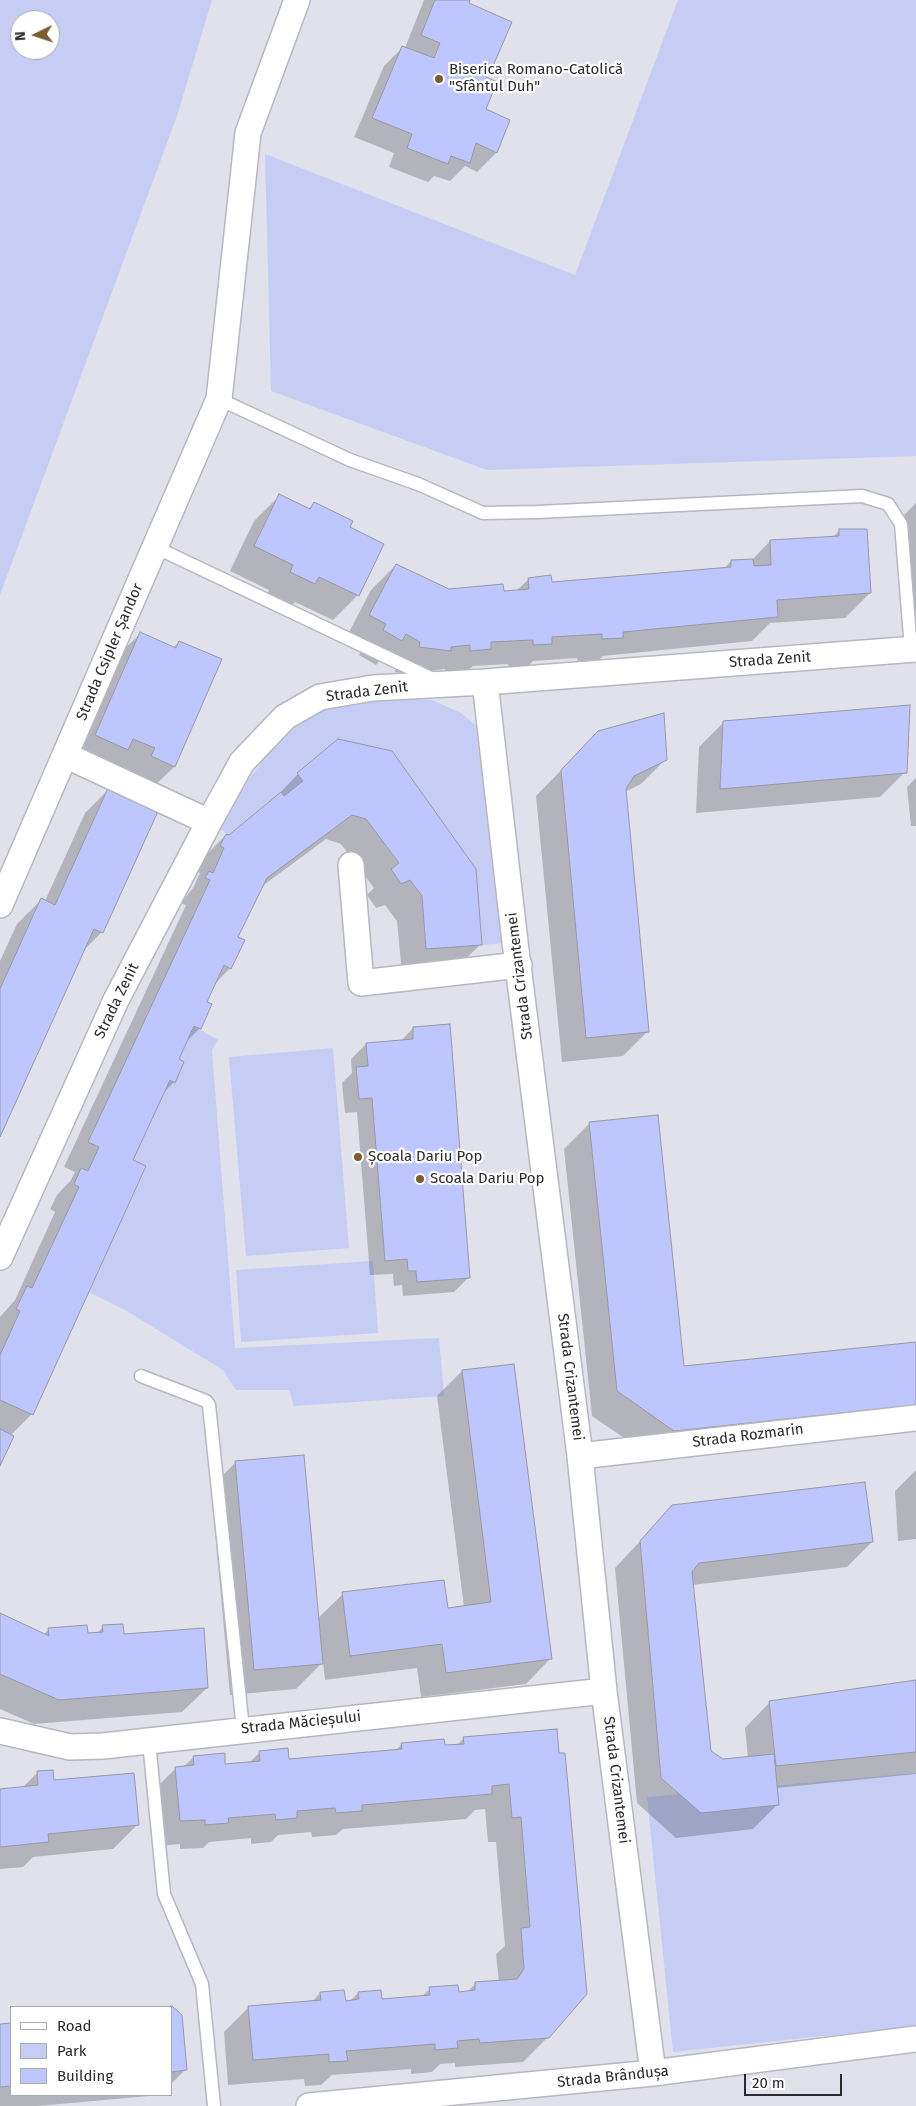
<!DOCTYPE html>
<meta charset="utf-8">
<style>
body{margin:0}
#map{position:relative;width:916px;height:2106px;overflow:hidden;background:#e0e1ea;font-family:"Fira Sans",sans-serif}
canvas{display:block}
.legend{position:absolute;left:10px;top:2006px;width:162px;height:90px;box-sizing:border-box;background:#fff;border:1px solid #aaaaab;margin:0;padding:6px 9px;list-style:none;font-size:15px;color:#2a2a2d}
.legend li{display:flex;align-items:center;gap:10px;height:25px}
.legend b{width:25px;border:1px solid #aaaaab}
.north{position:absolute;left:10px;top:10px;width:50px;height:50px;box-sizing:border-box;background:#fff;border:1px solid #aaaaab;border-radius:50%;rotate:266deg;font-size:14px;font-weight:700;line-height:20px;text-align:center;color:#2a2a2d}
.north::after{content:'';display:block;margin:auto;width:18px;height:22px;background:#7c5c32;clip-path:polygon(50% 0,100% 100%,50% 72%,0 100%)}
.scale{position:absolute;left:744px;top:2074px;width:98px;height:22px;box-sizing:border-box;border:2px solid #2a2a2d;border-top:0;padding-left:6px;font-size:15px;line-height:18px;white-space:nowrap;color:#2a2a2d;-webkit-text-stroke:4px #fff;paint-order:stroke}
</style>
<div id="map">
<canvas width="916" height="2106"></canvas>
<ul class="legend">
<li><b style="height:6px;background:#fff"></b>Road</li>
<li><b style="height:14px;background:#c6cdf5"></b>Park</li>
<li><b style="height:14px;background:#bec6ff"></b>Building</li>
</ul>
<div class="north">N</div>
<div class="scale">20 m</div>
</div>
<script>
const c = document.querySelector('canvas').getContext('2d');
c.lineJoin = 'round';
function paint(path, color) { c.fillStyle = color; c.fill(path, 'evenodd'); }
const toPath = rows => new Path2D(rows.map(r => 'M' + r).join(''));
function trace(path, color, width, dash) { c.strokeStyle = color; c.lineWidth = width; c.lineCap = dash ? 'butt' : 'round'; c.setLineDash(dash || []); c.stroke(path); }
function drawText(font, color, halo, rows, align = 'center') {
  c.font = font + ' "Fira Sans",sans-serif'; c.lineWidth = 4.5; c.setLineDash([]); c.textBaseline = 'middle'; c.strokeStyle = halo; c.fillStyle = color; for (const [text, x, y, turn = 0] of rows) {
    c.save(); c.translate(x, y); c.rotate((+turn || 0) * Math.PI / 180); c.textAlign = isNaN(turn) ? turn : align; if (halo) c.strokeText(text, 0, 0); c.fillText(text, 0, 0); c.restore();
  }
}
const green = toPath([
 [0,0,212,0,177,116,0,595],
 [20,20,50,20,50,50,20,50],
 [678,0,916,0,916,456,487,470,271,391,265,154,575,275],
 [377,697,432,700,461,713,491,738,515,942,482,945,476,869,392,751,338,739,297,773,303,781,284,796,281,792,229,835,215,826,274,745,314,709],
 [194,1026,218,1040,212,1050,235,1348,439,1338,444,1396,294,1406,289,1390,236,1390,223,1370,125,1310,89,1292,146,1167,133,1160,170,1080,175,1082,184,1062,179,1059],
 [333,1048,349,1248,246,1256,229,1057],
 [373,1261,378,1333,241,1342,236,1270],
 [916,1773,916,2026,673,2052,647,1797]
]);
const shadow = toPath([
 [424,0,469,0,467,4,492,65,481,76,485,109,509,120,496,153,477,172,465,166,450,181,434,176,428,182,389,167,394,153,354,137,384,66,403,47,405,48],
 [279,496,308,509,314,504,348,528,358,595,333,620,295,602,289,608,266,597,269,590,230,571,254,521],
 [916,503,916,629,914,630,904,515],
 [839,531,870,593,845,618,770,623,752,641,603,656,597,662,578,663,577,658,533,661,526,668,509,669,508,664,473,666,465,673,446,675,445,669,429,671,425,676,395,672,396,667,381,659,376,665,359,655,362,649,345,640,371,590,396,565,448,590,516,591,529,579,551,584,724,569,731,561,752,560,770,541,833,537],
 [140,634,173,648,179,642,174,767,149,791,71,760,115,658],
 [724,722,905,772,880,797,696,813,699,747],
 [339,740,480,945,455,969,402,974,397,921,385,905,376,908,367,895,374,888,341,844,326,839,261,887,237,938,230,968,214,985,205,1003,200,1028,186,1042,178,1060,174,1082,162,1094,132,1161,32,1414,10,1436,0,1464,0,1317,15,1300,55,1212,50,1209,57,1195,71,1180,75,1172,64,1167,186,905,181,903,193,888,200,873,196,871,201,860,226,835,229,836,274,799,298,774],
 [574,757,666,759,641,784,625,792,648,1031,623,1056,562,1062,536,796],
 [916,778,916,826,911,826,907,787],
 [110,788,102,932,83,951,0,1134,0,961,17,924,42,899,45,901,85,813],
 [413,1028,469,1277,454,1292,403,1296,402,1285,394,1286,393,1274,370,1275,357,1112,345,1113,342,1083,352,1073,351,1059,366,1044,401,1041],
 [657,1116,683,1368,916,1343,916,1427,649,1455,592,1416,564,1149,589,1124],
 [462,1371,550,1659,526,1684,421,1697,417,1668,325,1680,323,1662,296,1689,230,1695,211,1487,236,1462,317,1619,343,1594,447,1609,464,1607,437,1396],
 [916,1470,916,1539,898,1541,895,1491],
 [673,1506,872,1542,847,1567,692,1585,709,1752,723,1760,748,1758,745,1728,769,1703,916,1681,916,1774,776,1788,778,1804,753,1829,676,1838,637,1803,615,1568],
 [0,1614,43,1635,49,1629,87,1635,96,1634,103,1627,123,1635,207,1688,182,1712,34,1724,0,1709],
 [556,1730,548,2037,523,2062,455,2067,455,2063,440,2064,432,2072,411,2074,411,2069,332,2075,321,2085,305,2086,304,2079,228,2085,224,2032,249,2007,312,2002,320,1993,345,2002,350,2001,358,1993,381,2001,421,1997,430,1989,458,1993,467,1992,475,1984,499,1982,496,1954,505,1946,496,1842,488,1842,485,1809,475,1810,466,1819,343,1829,336,1835,312,1837,311,1832,278,1835,271,1842,251,1844,251,1838,209,1842,203,1848,180,1849,180,1844,156,1846,151,1793,176,1768,183,1767,194,1757,224,1765,249,1763,260,1752,288,1761,395,1751,402,1744,444,1747,456,1746,464,1738],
 [37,1773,53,1782,138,1824,113,1849,33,1857,23,1867,0,1869,0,1790,22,1788],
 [171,2008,185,2070,171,2084],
 [11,2025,11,2095,160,2095,38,2106,0,2106,0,2026]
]);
const building = toPath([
 [435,0,470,0,469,3,512,22,493,66,487,63,482,75,497,82,486,109,510,120,497,153,476,143,470,163,451,156,448,164,407,148,412,134,372,118,402,46,434,58,440,43,421,35,435,0],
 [279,494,310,509,314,502,353,521,350,527,384,544,359,596,319,577,315,584,290,572,293,565,254,546,279,494],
 [839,529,867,529,871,593,777,600,778,617,623,632,623,638,602,639,602,634,552,637,552,644,533,645,533,640,491,642,491,649,470,651,470,645,451,647,451,651,419,647,420,642,406,634,402,641,383,630,386,624,369,615,396,564,449,589,503,584,504,591,529,589,528,578,551,575,552,582,731,567,731,560,753,559,754,566,771,565,770,540,839,536,839,529],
 [140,632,176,648,179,641,222,659,175,767,151,756,155,748,133,739,128,750,95,735,140,632],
 [910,705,907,773,720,789,723,721,910,705],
 [664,713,667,760,634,776,626,789,649,1032,586,1038,561,770,598,731,664,713],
 [338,739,392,751,476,869,482,945,426,949,422,896,410,880,401,884,391,869,399,863,366,819,352,815,267,878,238,937,245,940,231,969,224,965,207,1002,212,1004,201,1029,194,1026,179,1059,184,1062,175,1083,170,1080,133,1160,146,1166,33,1415,0,1400,0,1355,20,1311,16,1309,27,1286,32,1288,79,1187,74,1184,81,1168,88,1171,99,1147,88,1142,210,880,205,878,209,871,213,873,224,848,220,846,226,834,229,835,281,792,284,796,303,781,297,773,338,739],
 [109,786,159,809,103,933,94,929,0,1137,0,989,41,898,55,905,109,786],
 [450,1024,470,1278,417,1282,416,1271,408,1271,407,1259,385,1261,372,1098,359,1099,356,1067,368,1066,366,1043,413,1039,413,1027,450,1024],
 [658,1115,684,1366,916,1342,916,1405,674,1431,617,1391,589,1122,658,1115],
 [514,1364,552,1659,446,1673,442,1644,350,1656,342,1592,444,1580,448,1608,491,1602,462,1370,514,1364],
 [0,1429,14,1436,0,1466,0,1429],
 [304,1455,323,1664,254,1670,235,1461,304,1455],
 [865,1482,873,1542,699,1563,692,1572,711,1751,723,1759,774,1754,779,1805,701,1813,661,1778,640,1541,672,1505,865,1482],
 [0,1613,49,1636,48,1628,87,1625,88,1633,103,1632,102,1625,123,1624,124,1634,204,1628,208,1688,59,1700,0,1674,0,1613],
 [916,1680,916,1752,776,1766,769,1701,916,1680],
 [557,1729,559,1753,565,1753,587,1994,549,2038,480,2043,479,2039,457,2041,458,2048,435,2050,435,2044,346,2051,348,2061,329,2062,329,2054,253,2060,248,2006,321,2000,320,1992,344,1990,346,2001,359,1999,358,1992,381,1990,382,1999,430,1995,429,1987,458,1985,459,1992,475,1990,475,1982,517,1979,524,1969,521,1928,530,1927,521,1817,512,1818,509,1784,492,1786,492,1794,362,1805,362,1811,336,1813,335,1808,297,1811,297,1818,276,1820,275,1814,228,1818,229,1823,205,1825,205,1820,180,1821,175,1767,194,1765,193,1756,225,1753,225,1764,260,1761,259,1751,288,1748,289,1759,402,1749,401,1743,444,1739,445,1745,464,1744,463,1737,557,1729],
 [53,1770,54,1780,134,1773,139,1825,48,1834,49,1842,0,1847,0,1789,38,1785,37,1771,53,1770],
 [172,2006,182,2015,187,2070,171,2072,171,2007,164,2007,172,2006],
 [11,2023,11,2086,0,2087,0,2024,11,2023]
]);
const service = toPath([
 [219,399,350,460,418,484,483,513,538,512,862,496,888,504,901,524,911,649],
 [155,547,435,680],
 [141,1376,206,1401,209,1405,243,1729],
 [149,1742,164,1894,202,1984,214,2106]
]);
const minor = toPath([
 [485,682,515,942,580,1456,604,1691,653,2073],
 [65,755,209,822],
 [351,865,361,983,519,965],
 [0,905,219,399,248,133,297,0],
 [0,1257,116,1000,209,822,242,762,285,717,320,697,373,688,485,682,916,649],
 [580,1456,916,1418],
 [0,1731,70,1747,103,1746,604,1691],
 [309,2106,653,2073,916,2039]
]);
const markers = [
 [439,79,5,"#7c5c32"],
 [358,1157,5,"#7c5c32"],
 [420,1179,5,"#7c5c32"]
];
const poiNames = [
 ["Biserica Romano-Catolică",449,70],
 ["\"Sfântul Duh\"",449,87],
 ["Școala Dariu Pop",368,1157],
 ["Scoala Dariu Pop",430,1179]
];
const streetNames = [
 ["Strada Csipler Șandor",110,652,-67],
 ["Strada Zenit",770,660,-4],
 ["Strada Zenit",367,692,-7],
 ["Strada Crizantemei",520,976,-97],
 ["Strada Zenit",117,1001,-64],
 ["Strada Crizantemei",570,1377,83],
 ["Strada Rozmarin",748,1436,-7],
 ["Strada Măcieșului",301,1723,-6],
 ["Strada Crizantemei",616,1780,83],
 ["Strada Brândușa",613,2077,-6]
];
paint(green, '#c6cdf5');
paint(shadow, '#0003');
paint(building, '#bec6ff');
trace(building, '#9798a1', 1);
trace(service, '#b6b7c0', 15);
trace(minor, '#b6b7c0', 28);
trace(service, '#fff', 12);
trace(minor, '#fff', 25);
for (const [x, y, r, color] of markers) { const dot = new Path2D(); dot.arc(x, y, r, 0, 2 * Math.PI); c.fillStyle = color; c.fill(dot); trace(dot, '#fff', 2); }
drawText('15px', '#2a2a2d', '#fff', poiNames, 'left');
drawText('15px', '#2a2a2d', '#fff', streetNames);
</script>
